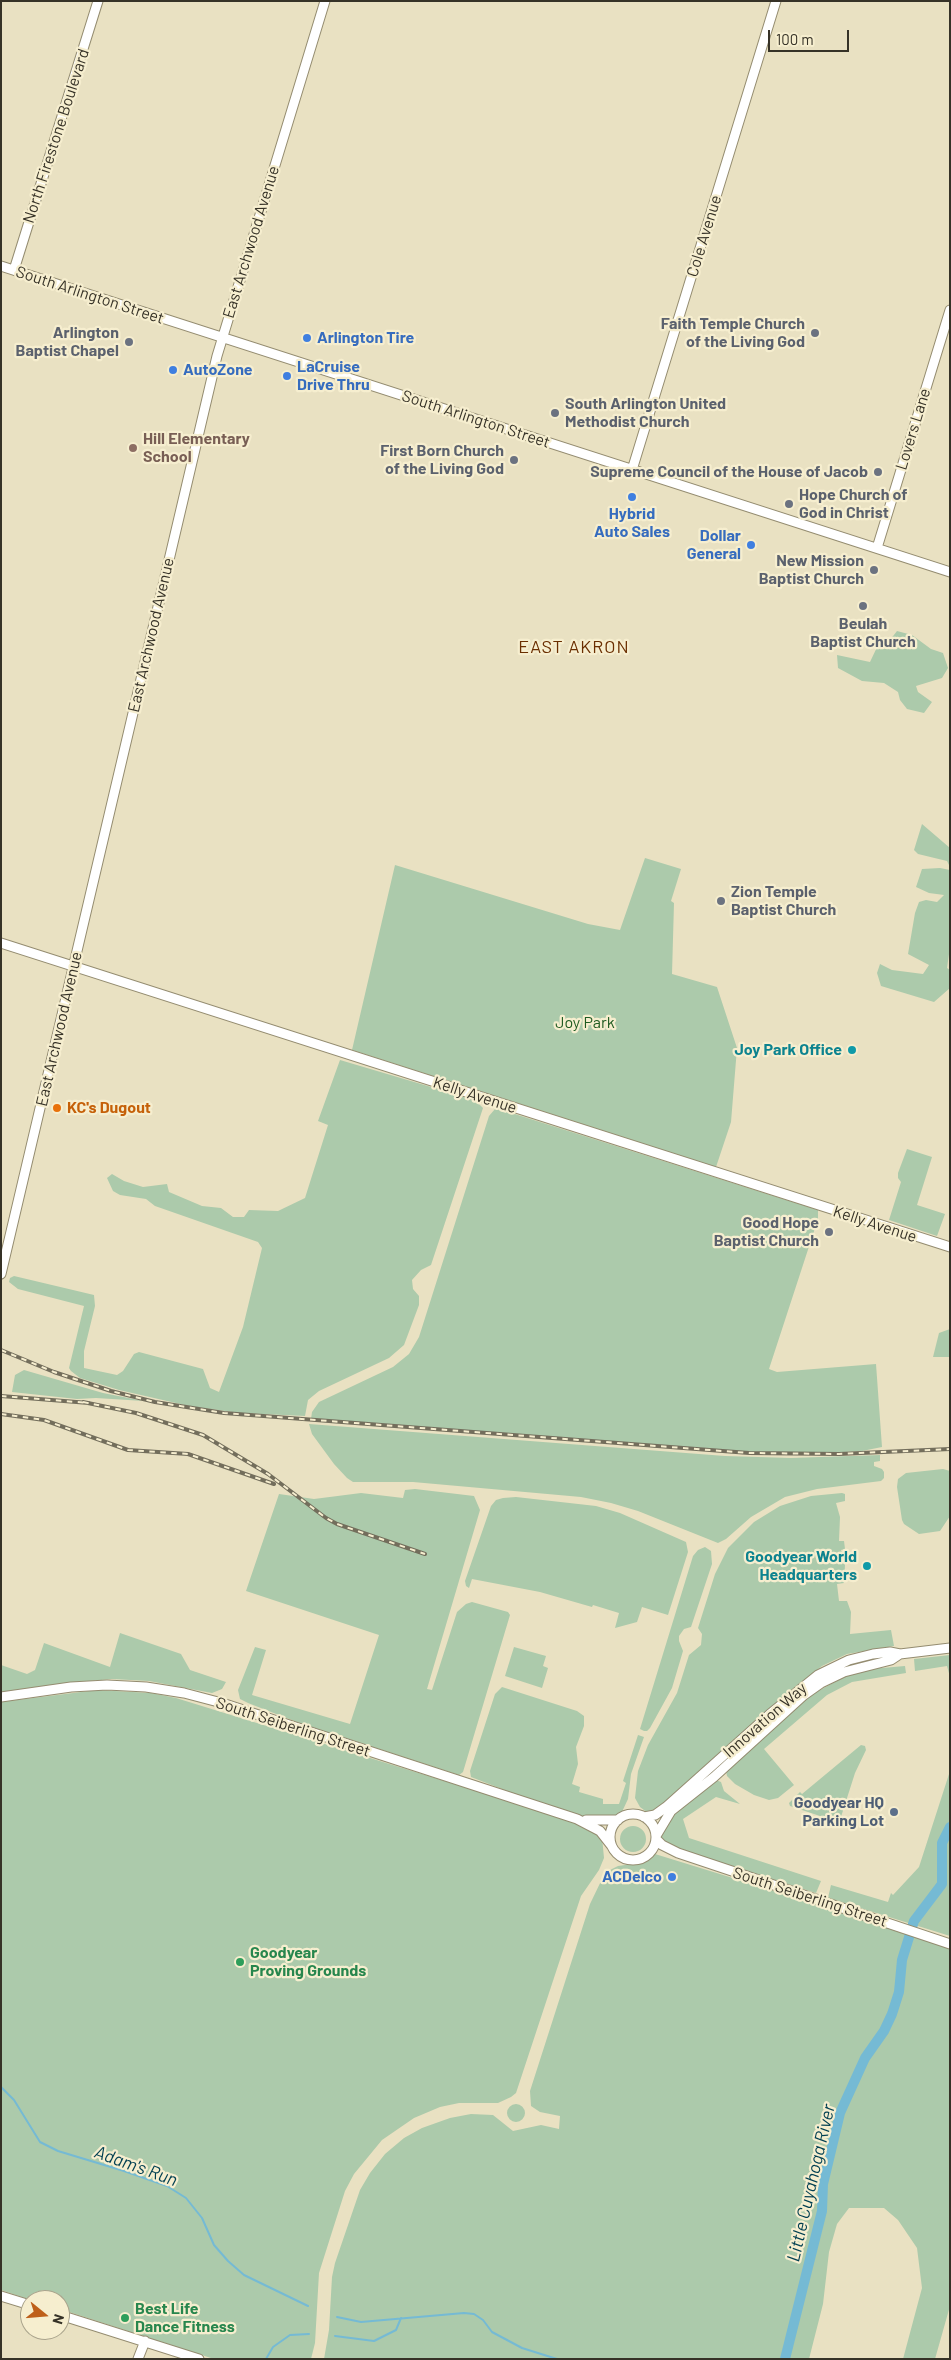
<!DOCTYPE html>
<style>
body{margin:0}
#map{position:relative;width:951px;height:2360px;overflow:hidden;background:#e9e1c2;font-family:Barlow,sans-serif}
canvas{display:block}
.frame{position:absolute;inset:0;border:2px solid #363227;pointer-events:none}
.north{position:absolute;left:20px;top:2290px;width:50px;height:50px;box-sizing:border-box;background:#f6eecf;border:1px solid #a9a38c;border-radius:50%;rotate:107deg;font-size:14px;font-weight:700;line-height:20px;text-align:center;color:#363227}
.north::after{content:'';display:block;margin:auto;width:18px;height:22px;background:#be5f1a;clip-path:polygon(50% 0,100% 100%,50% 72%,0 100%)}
.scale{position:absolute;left:768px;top:30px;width:81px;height:22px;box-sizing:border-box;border:2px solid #363227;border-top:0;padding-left:6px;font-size:15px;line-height:18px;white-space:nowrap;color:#363227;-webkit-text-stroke:4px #f6eecf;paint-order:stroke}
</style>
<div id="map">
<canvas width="951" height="2360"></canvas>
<div class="frame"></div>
<div class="north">N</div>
<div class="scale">100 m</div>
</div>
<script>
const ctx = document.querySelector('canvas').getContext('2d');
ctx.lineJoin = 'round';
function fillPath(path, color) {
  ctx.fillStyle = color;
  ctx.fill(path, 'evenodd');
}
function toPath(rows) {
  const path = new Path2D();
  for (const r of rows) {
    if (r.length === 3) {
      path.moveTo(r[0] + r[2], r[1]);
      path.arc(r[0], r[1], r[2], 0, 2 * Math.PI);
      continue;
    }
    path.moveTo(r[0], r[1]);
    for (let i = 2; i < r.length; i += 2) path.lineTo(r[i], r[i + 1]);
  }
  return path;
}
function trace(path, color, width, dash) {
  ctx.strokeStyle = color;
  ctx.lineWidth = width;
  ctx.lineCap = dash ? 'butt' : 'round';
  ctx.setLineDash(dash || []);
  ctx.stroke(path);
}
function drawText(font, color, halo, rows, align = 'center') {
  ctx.font = font + ' Barlow,sans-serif';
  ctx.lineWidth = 4.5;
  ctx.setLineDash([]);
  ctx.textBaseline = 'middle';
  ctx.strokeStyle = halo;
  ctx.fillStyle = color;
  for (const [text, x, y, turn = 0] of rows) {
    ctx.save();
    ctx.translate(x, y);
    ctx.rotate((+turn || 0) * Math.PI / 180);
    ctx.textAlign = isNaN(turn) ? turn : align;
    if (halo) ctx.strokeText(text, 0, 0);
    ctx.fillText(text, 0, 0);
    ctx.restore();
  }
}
fillPath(toPath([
 [897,631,912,635,931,649,943,653,948,668,942,678,916,686,918,692,932,702,924,713,907,709,900,700,898,692,884,683,862,681,838,668,837,655,870,662,879,643,890,640],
 [922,824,950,848,950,867,947,861,918,854,914,850],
 [645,858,681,869,671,901,674,903,672,974,717,987,737,1048,731,1122,716,1167,352,1050,395,865,588,924,620,930],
 [940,868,950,870,950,947,947,968,950,970,950,988,934,1002,881,986,877,973,880,964,892,970,923,974,929,965,908,954,915,913,919,902,926,900,937,902,944,895,929,893,916,887,922,869],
 [340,1060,475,1100,483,1108,431,1265,421,1270,412,1280,413,1289,419,1296,419,1305,404,1345,389,1358,319,1391,308,1400,305,1416,240,1413,189,1406,119,1390,80,1378,71,1371,69,1368,84,1306,18,1289,9,1282,10,1278,14,1276,94,1295,95,1306,84,1351,84,1368,117,1375,123,1371,134,1354,139,1352,203,1369,210,1388,219,1392,243,1327,262,1248,258,1242,155,1206,146,1199,120,1195,113,1191,107,1178,112,1174,124,1181,143,1187,167,1184,169,1192,202,1206,221,1208,233,1217,244,1217,249,1210,278,1211,305,1198,328,1125,318,1121],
 [495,1109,499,1109,818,1210,818,1219,769,1369,777,1372,876,1364,882,1447,862,1451,826,1453,758,1453,311,1419,312,1412,319,1402,393,1367,409,1354,419,1337,489,1116],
 [907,1149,932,1157,917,1205,945,1214,937,1236,889,1220,901,1182,898,1178,898,1173],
 [950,1329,950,1357,933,1357,939,1333],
 [24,1370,103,1393,144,1401,96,1398,77,1399,12,1392,15,1375],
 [309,1424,725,1456,791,1458,880,1455,880,1461,874,1462,874,1466,882,1469,884,1472,884,1478,881,1481,817,1489,785,1497,751,1517,726,1539,718,1543,638,1511,611,1503,581,1497,413,1482,353,1482,347,1478,334,1464,312,1434],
 [943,1469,950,1471,950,1516,940,1531,919,1534,904,1524,902,1520,897,1487,898,1479,906,1473],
 [415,1489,474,1496,480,1510,427,1689,432,1690,457,1612,466,1604,472,1602,508,1612,510,1615,463,1772,459,1775,302,1724,248,1703,240,1699,238,1690,255,1647,266,1650,252,1695,350,1724,379,1635,246,1591,279,1494,314,1499,361,1493,403,1498,405,1490],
 [842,1493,845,1494,845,1501,836,1503,840,1517,839,1541,844,1541,845,1549,841,1550,845,1565,844,1583,837,1584,839,1601,847,1601,851,1612,850,1634,891,1630,894,1646,847,1654,822,1666,790,1691,671,1801,663,1807,648,1813,640,1807,635,1798,638,1771,648,1745,677,1693,689,1655,701,1645,702,1634,698,1628,715,1574,728,1548,754,1522,780,1506,811,1496],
 [516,1497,596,1506,620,1513,686,1542,688,1552,668,1615,642,1607,637,1622,615,1628,619,1613,593,1605,592,1607,540,1592,472,1579,469,1588,466,1586,465,1581,491,1506,496,1500,503,1498],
 [705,1547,711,1551,712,1564,691,1627,684,1629,679,1636,679,1641,683,1651,672,1688,650,1728,647,1731,644,1731,640,1729,693,1556,698,1550],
 [120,1633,181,1654,190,1670,226,1682,222,1689,212,1693,149,1681,112,1679,58,1684,1,1692,1,1665,27,1674,35,1670,44,1643,110,1667],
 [514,1647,546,1656,543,1666,548,1668,542,1688,505,1676],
 [950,1655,950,1677,947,1666,915,1671,914,1659],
 [881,1665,882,1668,905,1666,906,1673,852,1682,827,1695,764,1749,794,1785,778,1798,769,1800,754,1795,735,1784,727,1776,726,1771,811,1695,851,1673],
 [502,1687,577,1711,584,1716,584,1726,576,1747,578,1764,572,1784,580,1787,579,1792,603,1799,603,1804,619,1804,626,1783,623,1781,638,1735,644,1737,631,1774,628,1799,621,1814,616,1817,590,1820,538,1803,471,1777,470,1771,495,1694],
 [97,1690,151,1693,176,1698,548,1813,589,1828,602,1837,604,1858,599,1870,581,1896,516,2093,511,2097,498,2103,459,2103,440,2107,414,2118,382,2140,354,2174,345,2191,319,2273,315,2343,311,2359,214,2359,60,2309,60,2300,31,2300,1,2290,1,1702],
 [861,1745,865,1746,866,1750,855,1773,840,1820,829,1819,790,1806,789,1803,800,1792,802,1794],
 [950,1771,950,1936,828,1898,831,1885,888,1902,891,1893,893,1895,919,1867],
 [716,1780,721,1782,724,1791,740,1804,716,1797,683,1819,689,1838,821,1881,816,1893,670,1847,662,1841,661,1831,671,1814],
 [633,1839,13],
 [655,1854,775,1891,950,1949,950,2306,935,2359,903,2359,922,2288,917,2248,898,2220,884,2208,849,2208,837,2224,829,2252,823,2304,809,2359,324,2359,329,2330,332,2277,335,2263,360,2190,370,2173,385,2154,404,2138,422,2128,450,2118,471,2114,493,2115,513,2131,541,2125,559,2129,560,2116,540,2112,531,2106,530,2091,590,1904,603,1877,610,1870,618,1866,639,1863],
 [516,2113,9]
]), '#accaab');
trace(toPath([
 [1,2087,14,2100,40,2142,58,2151,124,2171,167,2186,186,2198,202,2218,214,2245,228,2261,244,2275,308,2306],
 [337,2317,361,2322,464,2313,474,2314,483,2320,492,2332,522,2348,557,2359],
 [335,2336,374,2341,396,2330,401,2318],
 [266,2359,273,2347,290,2335,309,2334]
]), '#75bad4', 2);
trace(toPath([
 [785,2359,822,2211,823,2184,840,2113,865,2058,884,2031,892,2014,899,1992,902,1960,914,1921,942,1884,942,1843,950,1827]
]), '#75bad4', 10);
const secondary = toPath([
 [1,266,950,572],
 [14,270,98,1],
 [632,470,776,1],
 [877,548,950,310],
 [1,943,950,1247],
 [1,1274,217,356,325,1],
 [1,1697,71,1687,107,1685,146,1687,184,1693,222,1703,577,1819,600,1831,611,1845],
 [633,1837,23],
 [644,1817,655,1815,666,1807,770,1714,818,1675,849,1660,873,1654,890,1652,900,1654,950,1648],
 [586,1820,618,1820],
 [656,1836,671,1811,714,1777,804,1695,821,1683,844,1672,891,1660,900,1654],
 [656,1839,662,1845,678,1853,950,1944],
 [1,2296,30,2305],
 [60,2315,199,2359],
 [138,2359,145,2341]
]);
trace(secondary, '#948c70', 11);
trace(secondary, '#fff', 9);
const rail = toPath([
 [1,1350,54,1372,111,1391,155,1402,224,1413,749,1453,839,1454,950,1449],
 [1,1396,89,1403],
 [83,1402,136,1413,203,1435,268,1474,326,1518,337,1524,425,1554],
 [1,1414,44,1420,128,1450,188,1454,274,1484]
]);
trace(rail, '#736e5c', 4);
trace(rail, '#f6eecf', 2, [5.5]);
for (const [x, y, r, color] of [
 [815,333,5,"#6b7280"],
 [307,338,5,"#3f7fe0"],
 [129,342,5,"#6b7280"],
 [173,370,5,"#3f7fe0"],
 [287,376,5,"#3f7fe0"],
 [555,413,5,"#6b7280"],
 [133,448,5,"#8d6e63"],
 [514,460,5,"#6b7280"],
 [878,472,5,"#6b7280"],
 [632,497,5,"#3f7fe0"],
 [789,504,5,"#6b7280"],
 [751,545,5,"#3f7fe0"],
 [874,570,5,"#6b7280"],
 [863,606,5,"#6b7280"],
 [721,901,5,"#6b7280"],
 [852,1050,5,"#0f9aa8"],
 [57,1108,5,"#e8710a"],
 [829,1232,5,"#6b7280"],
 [867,1566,5,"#0f9aa8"],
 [894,1812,5,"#5c6f8a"],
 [672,1877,5,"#3f7fe0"],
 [240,1962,5,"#2e9e5b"],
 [125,2318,5,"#2e9e5b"]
]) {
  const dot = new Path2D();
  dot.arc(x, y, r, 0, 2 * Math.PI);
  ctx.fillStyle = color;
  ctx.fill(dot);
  trace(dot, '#f6eecf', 2);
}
drawText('16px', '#363227', '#f6eecf', [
 ["North Firestone Boulevard",56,136,-72],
 ["Cole Avenue",704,236,-73],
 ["East Archwood Avenue",251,242,-73],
 ["South Arlington Street",90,295,18],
 ["South Arlington Street",476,419,18],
 ["Lovers Lane",913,429,-73],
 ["East Archwood Avenue",151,635,-77],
 ["East Archwood Avenue",59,1029,-77],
 ["Kelly Avenue",475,1095,18],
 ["Kelly Avenue",875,1224,18],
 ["Innovation Way",765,1720,-41],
 ["South Seiberling Street",293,1727,18],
 ["South Seiberling Street",810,1897,18]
]);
drawText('bold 16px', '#5b616d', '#f6eecf', [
 ["Faith Temple Church",805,324],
 ["of the Living God",805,342],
 ["Arlington",119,333],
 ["Baptist Chapel",119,351],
 ["South Arlington United",565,404,"left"],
 ["Methodist Church",565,422,"left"],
 ["First Born Church",504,451],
 ["of the Living God",504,469],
 ["Supreme Council of the House of Jacob",868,472],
 ["Hope Church of",799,495,"left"],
 ["God in Christ",799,513,"left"],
 ["New Mission",864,561],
 ["Baptist Church",864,579],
 ["Beulah",863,624,"center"],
 ["Baptist Church",863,642,"center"],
 ["Zion Temple",731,892,"left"],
 ["Baptist Church",731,910,"left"],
 ["Good Hope",819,1223],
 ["Baptist Church",819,1241]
], 'right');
drawText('bold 16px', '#366cbe', '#f6eecf', [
 ["Arlington Tire",317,338],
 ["LaCruise",297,367],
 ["Drive Thru",297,385],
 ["AutoZone",183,370],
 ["Hybrid",632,514,"center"],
 ["Auto Sales",632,532,"center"],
 ["Dollar",741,536,"right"],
 ["General",741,554,"right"],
 ["ACDelco",662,1877,"right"]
], 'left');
drawText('bold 16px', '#785e54', '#f6eecf', [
 ["Hill Elementary",143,439],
 ["School",143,457]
], 'left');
drawText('16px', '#1f5b21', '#f6eecf', [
 ["Joy Park",585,1023]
]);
drawText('bold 16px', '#0d838f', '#f6eecf', [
 ["Joy Park Office",842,1050],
 ["Goodyear World",857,1557],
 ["Headquarters",857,1575]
], 'right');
drawText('bold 16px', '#c56008', '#f6eecf', [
 ["KC's Dugout",67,1108]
], 'left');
drawText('bold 16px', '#4e5e75', '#f6eecf', [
 ["Goodyear HQ",884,1803],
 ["Parking Lot",884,1821]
], 'right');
drawText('bold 16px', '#27864d', '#f6eecf', [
 ["Goodyear",250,1953],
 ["Proving Grounds",250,1971],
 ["Best Life",135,2309],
 ["Dance Fitness",135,2327]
], 'left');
ctx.letterSpacing = '1px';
drawText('18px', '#6a2e00', '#f6eecf', [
 ["EAST AKRON",574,647]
]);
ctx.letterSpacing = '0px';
drawText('italic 18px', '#003f51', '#f6eecf', [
 ["Adam's Run",136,2166,20],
 ["Little Cuyahoga River",811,2183,-77]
]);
</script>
